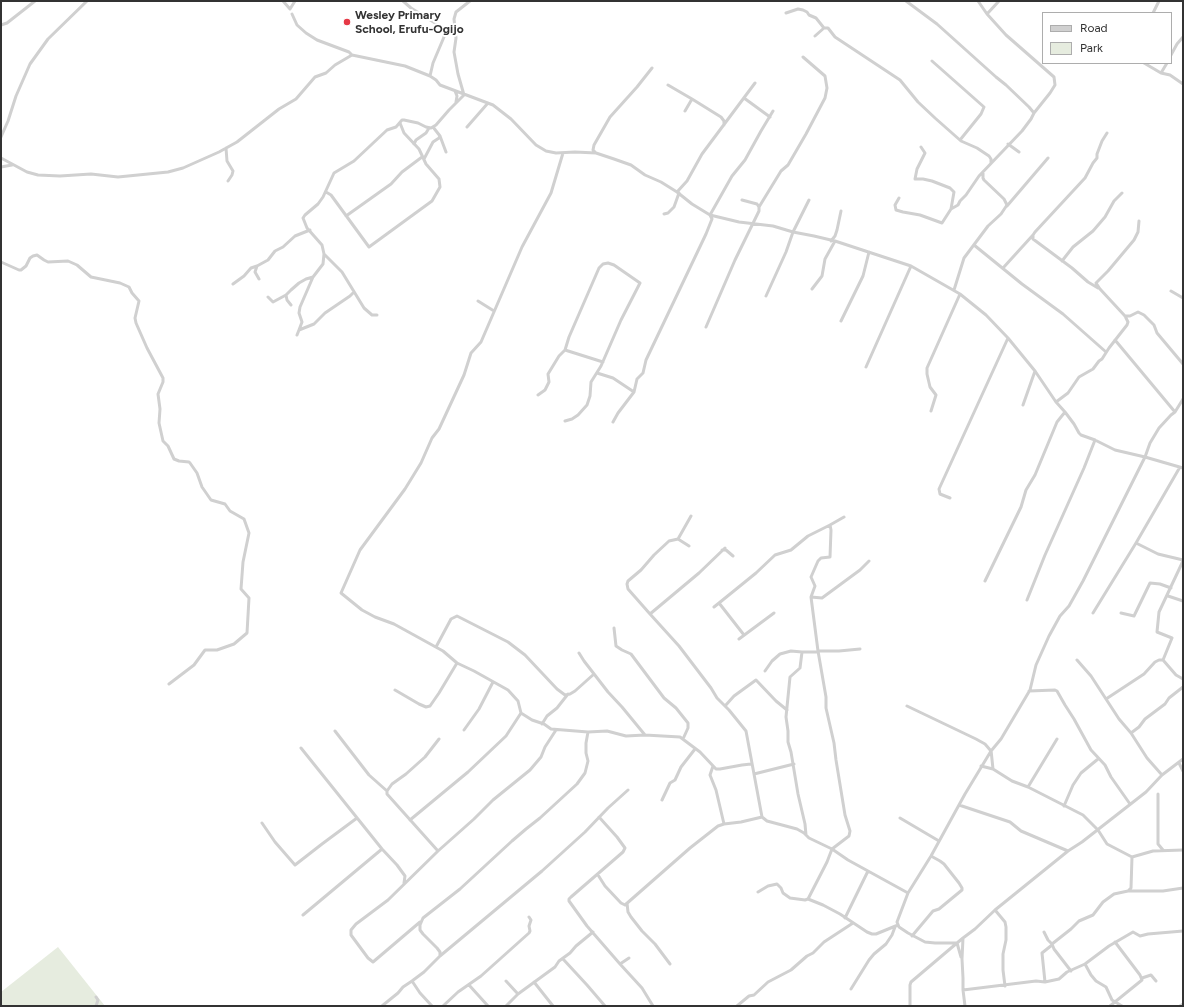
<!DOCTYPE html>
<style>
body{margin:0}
#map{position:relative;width:1184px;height:1007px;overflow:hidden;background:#fff;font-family:Figtree,sans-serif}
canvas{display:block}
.frame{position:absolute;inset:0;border:2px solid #333;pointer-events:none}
.legend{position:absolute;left:1042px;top:12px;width:130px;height:52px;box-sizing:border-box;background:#fff;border:1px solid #adadad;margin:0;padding:5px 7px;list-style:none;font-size:12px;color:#333}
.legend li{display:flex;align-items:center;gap:8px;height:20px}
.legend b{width:20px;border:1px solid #adadad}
</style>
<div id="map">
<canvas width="1184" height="1007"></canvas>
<div class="frame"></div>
<ul class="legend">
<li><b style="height:5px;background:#d0d0d0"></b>Road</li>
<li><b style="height:11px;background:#e6ecdf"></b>Park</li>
</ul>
</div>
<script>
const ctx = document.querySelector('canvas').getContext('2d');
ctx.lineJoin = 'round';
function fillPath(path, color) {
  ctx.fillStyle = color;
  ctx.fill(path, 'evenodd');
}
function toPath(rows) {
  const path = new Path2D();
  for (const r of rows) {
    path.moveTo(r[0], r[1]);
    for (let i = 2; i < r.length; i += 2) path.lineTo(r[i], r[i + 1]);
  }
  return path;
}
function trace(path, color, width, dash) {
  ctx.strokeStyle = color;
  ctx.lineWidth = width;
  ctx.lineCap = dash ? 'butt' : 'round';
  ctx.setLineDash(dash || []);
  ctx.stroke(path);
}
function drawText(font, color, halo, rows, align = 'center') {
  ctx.font = font + ' Figtree,sans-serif';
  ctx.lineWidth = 4;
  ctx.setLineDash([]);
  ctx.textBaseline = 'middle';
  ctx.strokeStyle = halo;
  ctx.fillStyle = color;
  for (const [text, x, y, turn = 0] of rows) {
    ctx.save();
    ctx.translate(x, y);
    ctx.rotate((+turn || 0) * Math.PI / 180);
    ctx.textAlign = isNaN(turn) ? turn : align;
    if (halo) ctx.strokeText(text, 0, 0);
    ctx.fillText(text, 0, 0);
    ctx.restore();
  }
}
fillPath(toPath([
 [58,947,105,1006,1,1006,1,992]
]), '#e6ecdf');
trace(toPath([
 [283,1,290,9,295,1],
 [403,1,411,8,435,23,444,31,444,37,433,63,430,76],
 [906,1,937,24,996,77,1006,85,1029,107,1034,113],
 [786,13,798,9,803,10,807,12,809,15,816,18,824,28],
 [1153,13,1159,1],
 [292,14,297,25,306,33,317,40,349,52,352,55],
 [987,14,999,1],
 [1,25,7,23,35,1],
 [815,36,824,28,828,28,835,37,900,80,918,102,935,118,961,141,977,148,989,156,991,159,991,163],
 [1171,55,1177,44,1183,37],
 [932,61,984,107,981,114,960,140],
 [1144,63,1161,73,1170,75,1183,84],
 [1161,73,1167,63],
 [668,85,692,99],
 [455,91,457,96,456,102],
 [744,98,770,117],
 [685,111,692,99,721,117,724,121,724,125],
 [433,127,440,136,446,152],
 [467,127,488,103],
 [1,137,8,121,16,96,30,64,48,39,87,1],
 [414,144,416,140,426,133,429,128],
 [1008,144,1019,152],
 [226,148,227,161,233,171,232,175,228,181],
 [563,153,551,193,522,247,481,342,471,353,464,375,439,429,432,438,421,463,405,489,360,550,341,593,362,610,375,617,394,624,443,651,457,663,474,671,508,690,518,701,521,713,532,720,544,724,551,729,588,732,607,731,626,736,645,735,680,737,700,752,716,769,720,769,742,765,751,764],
 [596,153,593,150,594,145,610,117,637,87,652,68],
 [1,158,27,172,38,175,60,176,91,174,118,177,168,172,183,168,219,152,237,142,279,109,296,99,315,77,326,73,335,65,352,55,405,66,430,76,436,80,440,85,493,105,511,119,536,145,546,151,556,153,575,152,596,153,614,159,631,165,645,175,661,182,677,192,692,204,710,215,739,222,773,226,793,232,814,236,835,241,911,266,960,294,986,315,1008,338,1035,371,1056,402,1065,412,1074,424,1079,433,1081,435,1095,440,1115,450,1145,457,1183,468],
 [424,159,433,142,439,138,440,136],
 [1,167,12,165],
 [326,192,331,195,369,247,432,201,440,187,439,179,426,164,419,149,404,133,400,123],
 [677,192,687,181,702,154,755,83],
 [899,198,895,205,896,210,903,212,920,215,942,223,951,209,954,192,950,188,932,181,923,179,915,179,917,169,925,153,921,147],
 [1007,206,1048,158],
 [759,207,781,171,788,165,806,134,825,98,827,88,825,76,803,57],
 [951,209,958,205,960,201,966,195,979,176,1022,131,1031,119,1034,113,1050,93,1055,85,1054,77,1006,35,987,14,978,1],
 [664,214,668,213,674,207,679,193],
 [346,216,391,184,402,172,422,157],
 [831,241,835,236,837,230,841,211],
 [974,245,1022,284,1063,314,1106,352],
 [1062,261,1073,247,1093,231,1105,217,1114,201,1122,193],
 [1,262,19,270,21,270,26,266,30,258,33,256,37,255,44,260,48,262,68,261,77,265,91,277,120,283,129,287,132,293,139,301,135,318,136,323,147,348,163,378,163,382,158,394,160,409,159,423,163,441,168,446,174,459,179,461,189,462,190,463,197,473,202,487,211,500,225,504,230,511,244,519,249,533,243,562,241,589,249,598,247,633,234,644,217,650,205,650,194,665,169,684],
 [1003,268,1033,235],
 [259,279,255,272,257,266,268,260,275,251,283,247,295,236,310,230],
 [233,284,244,276,251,268,257,266],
 [1098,288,1088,282,1072,268,1033,239,1033,235,1035,232,1085,178,1093,163,1097,158,1097,154,1102,141,1107,133],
 [812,289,822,276,825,259,835,241],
 [954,290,964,258,988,226,1001,214,1007,205,1004,199,984,180,983,178,983,173],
 [1171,291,1183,298],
 [766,296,786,252,793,232,809,200],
 [268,297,273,302,286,295],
 [478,301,494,311],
 [291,305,287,300,286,295,291,290,299,283,306,279,313,277],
 [377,315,372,315,364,308,342,272,324,254,322,245,307,228,303,218,305,215,318,204,323,197,334,173,354,161,387,130,396,127,402,120,404,120,418,123,426,127,431,128,436,125,449,110,464,95,458,74,454,52,456,38,454,19,456,12,470,1],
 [1125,316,1130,316,1138,312,1144,315,1154,325,1157,333,1183,364],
 [841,321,863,276,869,252],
 [706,327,735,260,759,211,759,207,757,204,742,200],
 [299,330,302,322,299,313,300,307,313,277,323,264,324,254],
 [297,335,299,330,314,324,325,313,350,296,354,292],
 [1115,340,1175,412],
 [565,350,603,362],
 [866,367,911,266],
 [597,373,613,378,634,392,618,413,613,422],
 [634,392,637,379,643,373,646,360,706,234,712,219,710,215,732,176,745,160,761,131,773,111],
 [538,395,545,390,549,382,548,374,559,356,565,350,569,337,599,268,603,264,608,263,614,265,640,283,621,320,601,366,591,382,590,396,587,405,578,415,572,419,565,421],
 [1056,402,1068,393,1079,377,1093,369,1099,361,1102,359,1109,348,1127,325,1128,322,1125,316,1100,289,1096,283,1108,271,1134,240,1138,232,1139,221],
 [1023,405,1035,371],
 [931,411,936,395,930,387,927,374,927,368,960,294],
 [950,498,940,494,939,489,1008,338],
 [691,516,678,539,669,541,654,555,641,570,628,581,627,584,628,589,650,614,699,573,725,548],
 [830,525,844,517],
 [678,539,689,546],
 [1136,543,1158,554,1183,560],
 [722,550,726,550,733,556],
 [985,581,1021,507,1026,490,1035,475,1057,422,1065,412],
 [1168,596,1183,601],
 [811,597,822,598,860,570,869,561],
 [1027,600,1045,555,1084,468,1095,440],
 [714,607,719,603],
 [1093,613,1136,543,1180,467],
 [1121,613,1134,616,1150,583,1160,584,1171,588],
 [650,614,679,646,711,688,717,698,729,710,746,731,762,817,767,821,797,829,804,833,809,838,832,849,848,860,908,893],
 [614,628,616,646,622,650,631,654,664,698,676,708,688,723,688,728,683,739],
 [744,635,719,603,756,573,775,555,791,550,808,536,830,525,831,530,830,557,821,558,818,561,811,577,815,586,811,597,818,651],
 [739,639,774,613],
 [436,647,451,619,457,616,508,642,525,655,557,689,565,695,570,694,575,691,594,674],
 [802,652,800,668,790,677,786,717,788,731,788,742,791,752,798,794,805,824,806,835],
 [579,653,584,661,608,692,622,707,645,735],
 [1077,660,1091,676,1119,719,1131,733,1147,758,1162,775],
 [1163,660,1172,638,1157,632,1159,612,1183,561],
 [765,671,772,661,780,654,791,651,802,652,818,652],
 [395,690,419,704,426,707,430,706,439,693,457,663],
 [1029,691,1055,690,1057,691,1065,705,1074,719,1091,750,1105,765,1111,777,1130,804],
 [1106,699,1144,674,1155,662,1159,660,1163,660,1176,675,1183,679],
 [725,706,734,696,756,680,776,701,787,710],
 [907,706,976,739,985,744,991,751],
 [542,724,547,716,557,708,568,694],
 [464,730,479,709,493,682],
 [335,731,369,775,387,791],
 [1131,733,1139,727,1145,719,1165,704,1169,698,1183,687],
 [439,739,425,757,406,774,392,784,387,791,387,794,438,851,474,819,493,800,530,770,541,757,545,747,556,730],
 [301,748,382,849,397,865,405,876,404,883],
 [991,750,993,769],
 [1179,763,1183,771],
 [713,766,710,775,716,790,724,824],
 [981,766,993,769,1012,781,1028,787,1083,815,1098,830,1107,844,1132,857,1153,851,1183,850],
 [754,774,794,764],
 [1028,787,1057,739],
 [1158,794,1158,844,1163,850],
 [662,800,670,783,675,780,681,767,695,749],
 [959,805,1010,822,1021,831,1068,851],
 [1064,806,1073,785,1081,773,1098,759],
 [599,817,617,837,625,848,623,852,571,897,569,899,569,901,587,926,620,964,642,988,653,1006],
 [900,818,939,841],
 [410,820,468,772,506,736,521,713],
 [262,823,275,842,295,865,322,844,357,818],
 [598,875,605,886,621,903,625,905,690,848,718,826,724,824,741,822,762,817],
 [1128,891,1163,891,1183,888],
 [758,892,768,886,777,884,781,888,783,893,790,898,805,900,808,899,823,905,840,914,867,932,872,934,876,934,898,925],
 [808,899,827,862,832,849,849,836,850,831,845,815,836,760,834,743,826,708,826,697,818,651,839,651,860,649],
 [627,903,628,912,631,917,642,931,655,944,670,964],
 [995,910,1005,922,1006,927,1006,940,1003,954,1003,970,1005,986],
 [303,915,382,849],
 [845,918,868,871],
 [420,922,373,962,368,958,351,935,351,930,356,924,388,900,438,851],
 [1044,932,1048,940,1052,944],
 [912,936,933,911,939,909,962,890,962,888,959,883,944,864,940,861,931,856],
 [963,938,957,943,935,943,925,942,908,933,899,927,897,922,908,893,931,856,965,794,991,751,1001,739,1030,690,1036,665,1049,636,1060,616,1069,606,1083,581,1145,457,1150,443,1159,428,1171,415,1175,412,1183,399],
 [440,956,542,871,585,832,608,808,628,790],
 [563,959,587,985,605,1006],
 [620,964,629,958],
 [1085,964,1091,975,1096,981,1106,987,1112,1000,1122,1006],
 [1071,971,1054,949,1052,944,1071,929,1079,921,1093,915,1103,902,1114,894,1128,891,1131,888,1132,857],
 [1142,978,1151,975,1156,981],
 [412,981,420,993,432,1006],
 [506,981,518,994],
 [534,982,553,1006],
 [1045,982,1042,953,1052,945],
 [469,985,488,1006],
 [851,989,869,960,874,954,886,944,892,935,895,927],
 [963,990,1036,981,1045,982,1059,979,1067,972,1085,964,1109,946,1133,932,1140,936,1148,934,1183,931],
 [96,997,98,1000,96,1006],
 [382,1006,398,993,403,987,412,981,424,972,440,956,440,952,437,948,423,934,420,930,420,925,423,918,460,889,512,841,526,829,540,818,577,784,585,773,588,761,586,753,586,743,588,732],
 [443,1006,458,992,481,976,529,933,530,931,529,926,531,920,529,917],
 [506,1006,518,994,555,967,559,961,570,953,576,946,593,932],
 [737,1006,749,996,754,995,768,982,791,970,807,956,813,953,824,942,853,923],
 [910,1006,910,985,911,982,957,943,961,957],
 [965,1006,963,990,963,978,962,959,963,938,975,929,995,910,1068,851,1082,842,1146,792,1162,775,1183,759],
 [1110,1006,1142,980,1140,975,1115,942],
 [1180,1006,1183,1004]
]), '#d0d0d0', 3);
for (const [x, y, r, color] of [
 [347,22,4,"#e63946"]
]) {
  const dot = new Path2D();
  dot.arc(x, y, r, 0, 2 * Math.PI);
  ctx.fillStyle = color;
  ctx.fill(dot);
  trace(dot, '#fff', 1.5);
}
drawText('bold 12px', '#333', '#fff', [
 ["Wesley Primary",355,15],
 ["School, Erufu-Ogijo",355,29]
], 'left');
</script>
